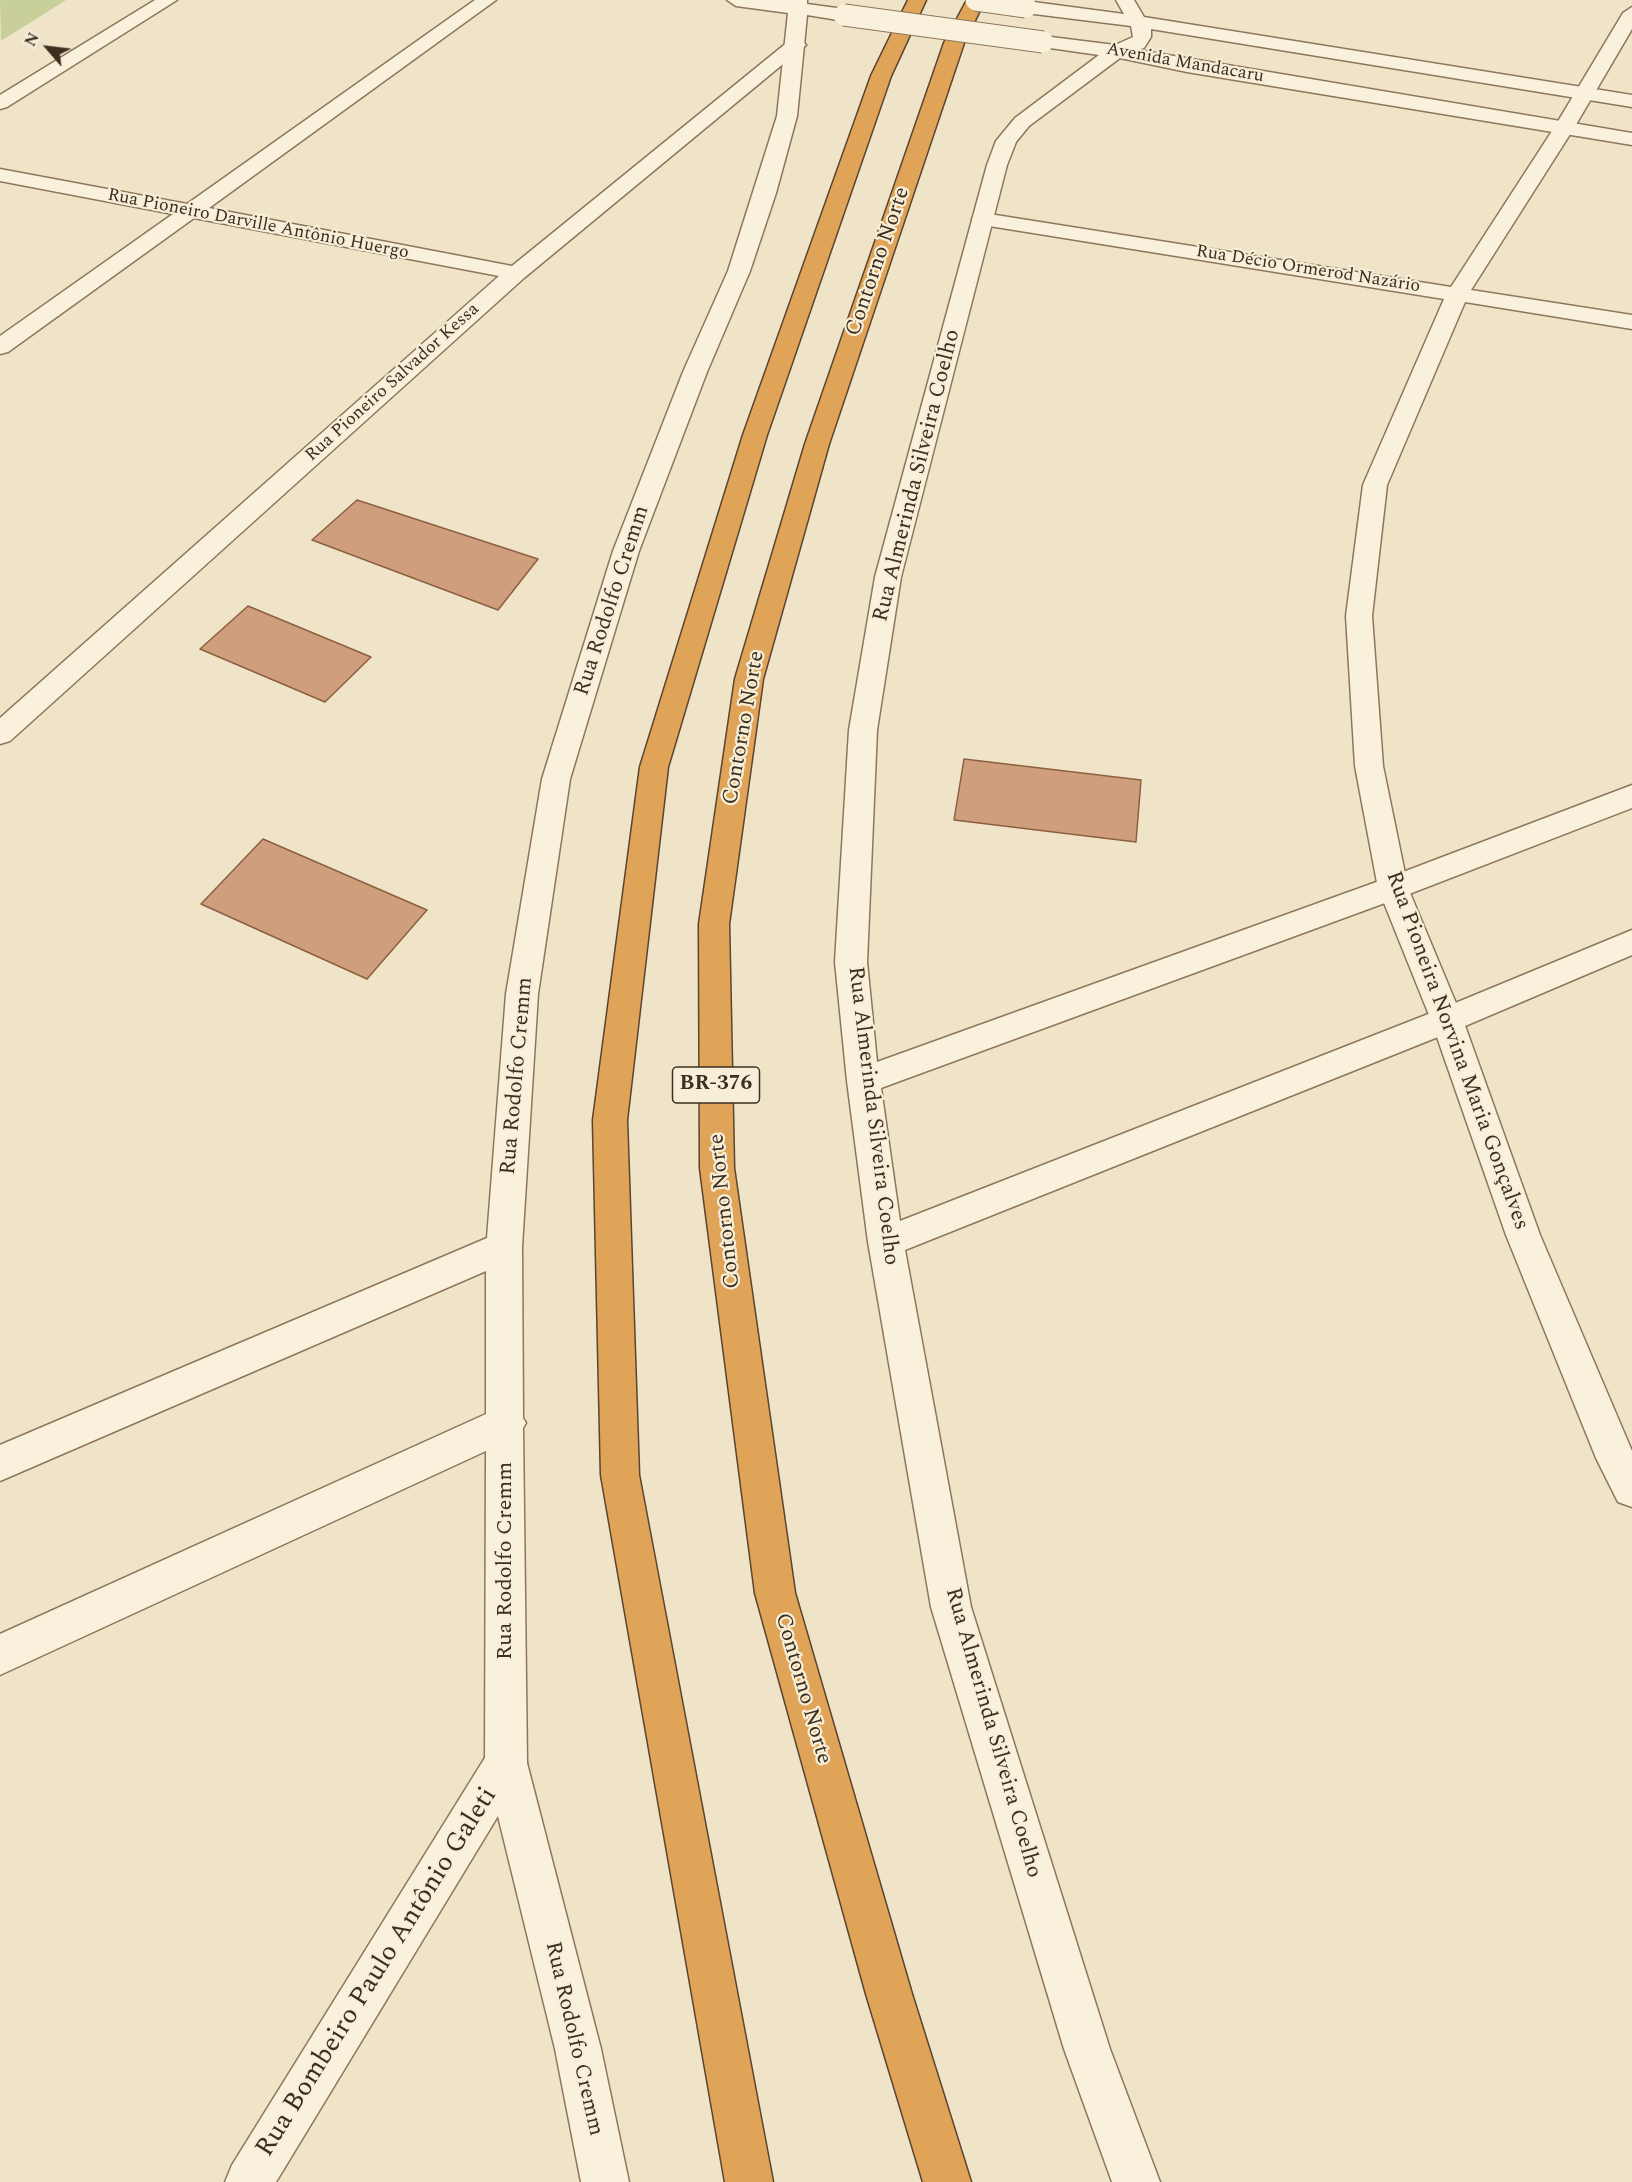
<!DOCTYPE html>
<meta charset="utf-8">
<style>
body{margin:0}
#map{position:relative;width:1632px;height:2182px;overflow:hidden;background:#f0e4c8;font-family:Spectral,serif}
canvas{display:block}
.north{position:absolute;left:18px;top:18px;width:60px;height:60px;-webkit-text-stroke:4px #f7eed8;paint-order:stroke;rotate:298deg;font-size:16px;font-weight:700;line-height:24px;text-align:center;color:#3d2e20}
.north::after{content:'';display:block;margin:auto;width:21px;height:27px;background:#3d2e20;clip-path:polygon(50% 0,100% 100%,50% 72%,0 100%)}
</style>
<div id="map">
<canvas width="1632" height="2182"></canvas>
<div class="north">N</div>
</div>
<script>
const ctx = document.querySelector('canvas').getContext('2d');
ctx.lineJoin = 'round';
function fillPath(path, color) {
  ctx.fillStyle = color;
  ctx.fill(path, 'evenodd');
}
function toPath(rows) {
  const path = new Path2D();
  for (const r of rows) {
    path.moveTo(r[0], r[1]);
    for (let i = 2; i < r.length; i += 2) path.lineTo(r[i], r[i + 1]);
  }
  return path;
}
function trace(path, color, width, dash) {
  ctx.strokeStyle = color;
  ctx.lineWidth = width;
  ctx.lineCap = dash ? 'butt' : 'round';
  ctx.setLineDash(dash || []);
  ctx.stroke(path);
}
function drawText(font, color, halo, rows, align = 'center') {
  ctx.font = font + ' Spectral,serif';
  ctx.lineWidth = 4.5;
  ctx.setLineDash([]);
  ctx.textBaseline = 'middle';
  ctx.strokeStyle = halo;
  ctx.fillStyle = color;
  for (const [text, x, y, turn = 0] of rows) {
    ctx.save();
    ctx.translate(x, y);
    ctx.rotate((+turn || 0) * Math.PI / 180);
    ctx.textAlign = isNaN(turn) ? turn : align;
    if (halo) ctx.strokeText(text, 0, 0);
    ctx.fillText(text, 0, 0);
    ctx.restore();
  }
}
fillPath(toPath([
 [0,0,66,0,1,41]
]), '#c9cf9b');
const building = toPath([
 [357,500,538,559,498,610,312,540,357,500],
 [248,606,371,657,325,702,200,649,248,606],
 [964,759,1141,780,1136,842,954,820,964,759],
 [263,839,427,910,367,979,201,904,263,839]
]);
fillPath(building, '#cf9f7d');
trace(building, '#8d5f41', 1.5);
const minor = toPath([
 [155,0,177,0,7,107,0,109,0,95,155,0],
 [475,0,496,0,209,208,512,266,789,41,803,41,806,45,524,278,10,741,0,744,0,718,499,276,194,218,8,352,0,354,0,336,173,214,0,181,0,169,187,204,475,0],
 [1632,7,1632,29,1574,128,1471,290,1632,315,1632,329,1465,302,1387,485,1372,616,1383,766,1408,888,1463,1020,1540,1235,1632,1451,1632,1507,1618,1502,1596,1458,1506,1235,1431,1020,1378,888,1355,766,1346,616,1363,485,1444,299,983,225,975,224,972,219,975,214,983,213,1451,287,1554,128,1623,13,1632,7],
 [506,1742,521,1748,527,1763,521,1778,276,2182,225,2182,232,2165,491,1748,506,1742]
]);
const tertiary = toPath([
 [727,0,807,0,807,4,844,9,853,15,844,21,807,15,797,116,776,193,750,271,707,372,639,551,570,779,538,994,522,1247,523,1418,526,1423,523,1428,527,1763,601,2049,629,2182,581,2182,555,2049,485,1763,486,1451,0,1675,0,1634,486,1414,486,1271,0,1481,0,1445,487,1238,506,994,542,779,613,551,683,372,728,271,777,116,788,13,736,6,727,0],
 [1116,0,1134,0,1144,17,1632,95,1632,107,1151,29,1151,37,1144,48,1138,50,1632,133,1632,145,1187,72,1120,58,1029,126,1016,142,1007,165,901,577,877,730,867,962,877,1062,1382,880,1632,785,1632,808,1404,896,881,1088,900,1221,1436,1011,1632,930,1632,955,1458,1029,905,1250,971,1607,1110,2049,1160,2182,1112,2182,1064,2049,931,1607,868,1242,847,1081,835,962,849,730,875,577,987,165,996,141,1015,118,1099,55,1036,46,1033,42,1036,38,1043,36,1115,45,1133,37,1131,26,1026,13,1017,7,1026,1,1124,14,1116,0]
]);
const motorway = toPath([
 [908,0,926,0,891,76,767,435,668,767,627,1120,639,1475,773,2182,725,2182,601,1475,593,1120,640,767,743,435,871,76,908,0],
 [967,0,985,0,964,43,829,444,763,679,729,924,734,1168,795,1593,912,1994,971,2182,923,2182,866,1994,755,1593,700,1168,699,924,735,679,805,444,944,43,967,0]
]);
trace(minor, '#8d765c', 3);
trace(tertiary, '#8d765c', 3);
trace(motorway, '#5b4430', 3);
fillPath(minor, '#faf1dc');
fillPath(tertiary, '#faf1dc');
fillPath(motorway, '#e0a458');
const tertiaryBridge = toPath([
 [976,0,1026,7],
 [844,15,1043,42]
]);
trace(tertiaryBridge, '#8d765c', 23, []);
trace(tertiaryBridge, '#faf1dc', 21);
drawText('18px', '#3d2e20', '#f7eed8', [
 ["Avenida Mandacaru",1185,64,10],
 ["Rua Pioneiro Darville Antônio Huergo",258,225,11],
 ["Rua Décio Ormerod Nazário",1308,270,9],
 ["Rua Pioneiro Salvador Kessa",393,383,-42]
]);
for (const [x, y, w] of [
 [716,1085,87]
]) {
  const box = new Path2D();
  box.roundRect(x - w / 2, y - 18, w, 36, 4.5);
  ctx.fillStyle = '#f7eed8';
  ctx.fill(box);
  trace(box, '#3d2e20', 1.5);
}
drawText('bold 21px', '#3d2e20', null, [
 ["BR-376",716,1085]
]);
drawText('22px', '#3d2e20', '#f7eed8', [
 ["Contorno Norte",879,262,-71],
 ["Rua Almerinda Silveira Coelho",918,476,-76],
 ["Rua Rodolfo Cremm",613,601,-72],
 ["Contorno Norte",745,728,-80],
 ["Rua Pioneira Norvina Maria Gonçalves",1456,1051,70],
 ["Rua Rodolfo Cremm",518,1076,-85],
 ["Rua Almerinda Silveira Coelho",872,1116,83],
 ["Contorno Norte",726,1211,-96],
 ["Rua Rodolfo Cremm",507,1561,-90],
 ["Contorno Norte",802,1689,74],
 ["Rua Almerinda Silveira Coelho",992,1733,74],
 ["Rua Rodolfo Cremm",573,2039,77]
]);
drawText('27px', '#3d2e20', '#f7eed8', [
 ["Rua Bombeiro Paulo Antônio Galeti",378,1973,-58]
]);
</script>
